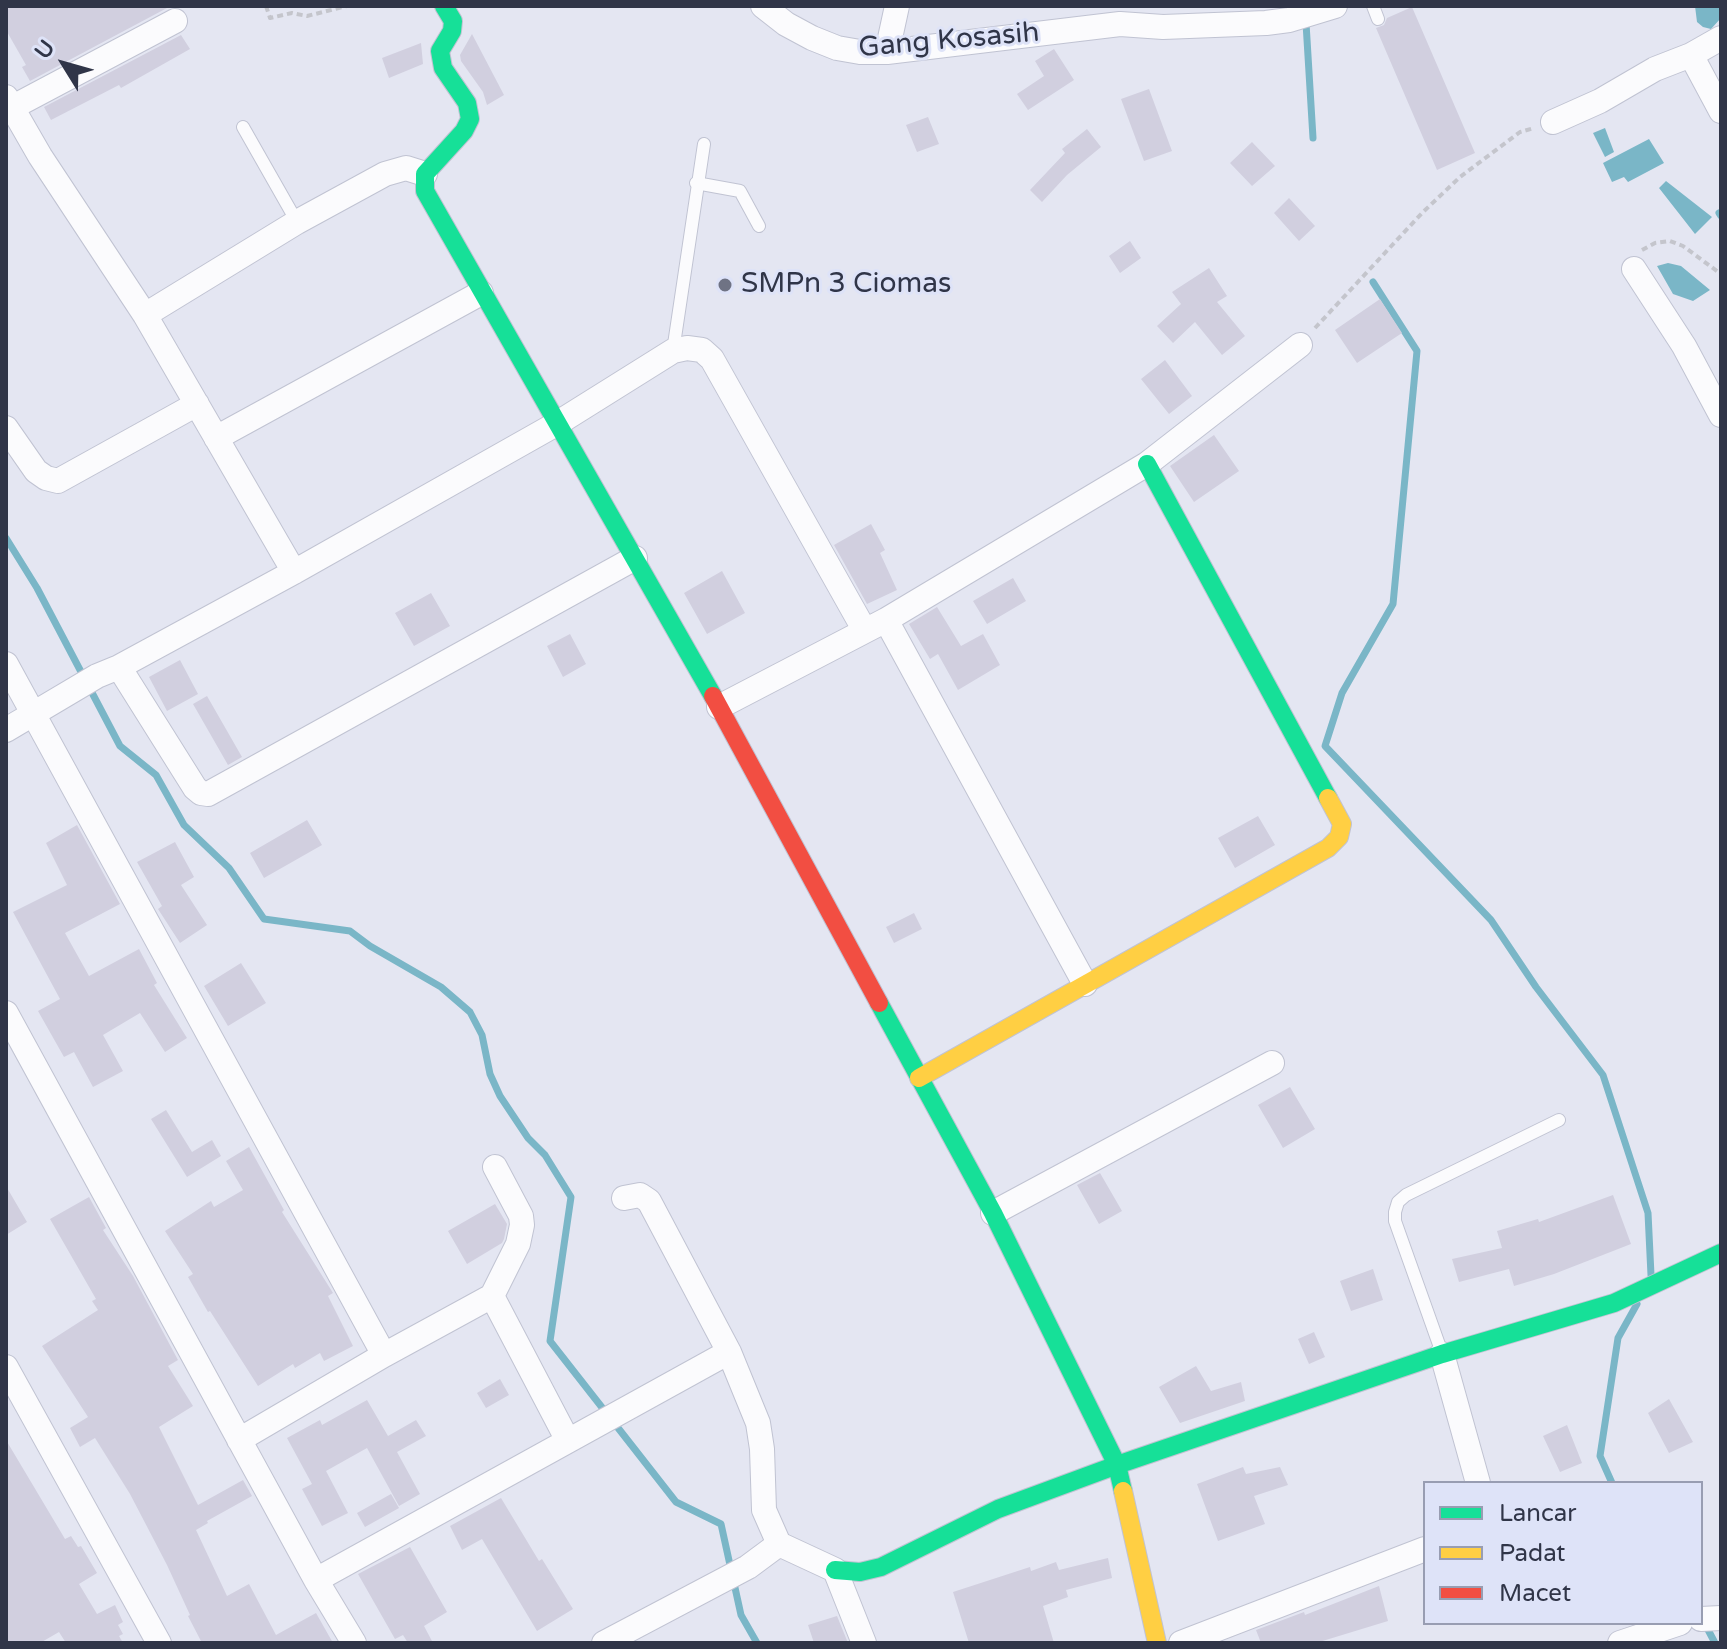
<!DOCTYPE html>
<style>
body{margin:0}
#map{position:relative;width:1727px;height:1649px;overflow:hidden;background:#e4e6f2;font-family:"Varela Round",sans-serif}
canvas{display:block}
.frame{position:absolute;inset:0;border:8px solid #303548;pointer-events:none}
.legend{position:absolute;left:1423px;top:1481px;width:280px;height:144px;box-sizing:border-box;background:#dee3f8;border:2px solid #989db2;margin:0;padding:10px 14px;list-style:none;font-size:24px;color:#303548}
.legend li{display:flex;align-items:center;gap:16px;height:40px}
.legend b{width:40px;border:2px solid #989db2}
.north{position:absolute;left:24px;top:24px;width:80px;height:80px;-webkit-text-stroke:6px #dee3f8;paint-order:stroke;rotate:307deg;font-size:22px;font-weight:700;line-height:32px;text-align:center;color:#303548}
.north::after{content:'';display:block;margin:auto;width:28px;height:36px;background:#303548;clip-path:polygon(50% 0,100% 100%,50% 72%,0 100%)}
</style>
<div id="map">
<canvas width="1727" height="1649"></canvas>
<div class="frame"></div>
<ul class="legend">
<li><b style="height:10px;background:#16e098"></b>Lancar</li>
<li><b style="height:10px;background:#ffcf43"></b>Padat</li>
<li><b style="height:10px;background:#f24e42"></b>Macet</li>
</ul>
<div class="north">U</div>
</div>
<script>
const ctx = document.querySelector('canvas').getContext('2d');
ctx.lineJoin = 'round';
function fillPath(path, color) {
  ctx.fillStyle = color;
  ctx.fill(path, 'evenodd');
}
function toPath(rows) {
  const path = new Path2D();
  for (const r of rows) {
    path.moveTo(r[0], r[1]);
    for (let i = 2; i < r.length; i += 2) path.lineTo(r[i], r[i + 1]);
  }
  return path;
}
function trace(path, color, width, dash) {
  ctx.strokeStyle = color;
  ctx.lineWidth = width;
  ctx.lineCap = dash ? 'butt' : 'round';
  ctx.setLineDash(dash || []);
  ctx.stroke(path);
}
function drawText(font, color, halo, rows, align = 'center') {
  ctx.font = font + ' "Varela Round",sans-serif';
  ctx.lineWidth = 6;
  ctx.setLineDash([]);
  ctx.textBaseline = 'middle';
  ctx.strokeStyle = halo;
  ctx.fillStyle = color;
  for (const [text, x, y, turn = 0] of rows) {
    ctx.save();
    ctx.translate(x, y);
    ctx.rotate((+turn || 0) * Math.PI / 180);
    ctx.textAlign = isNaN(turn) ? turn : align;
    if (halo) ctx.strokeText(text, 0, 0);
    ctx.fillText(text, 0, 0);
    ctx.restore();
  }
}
fillPath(toPath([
 [1695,6,1721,6,1721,18,1711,29,1703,27,1697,22],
 [1605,128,1614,152,1605,157,1593,133],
 [1649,139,1664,163,1628,182,1624,177,1612,182,1603,163],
 [1666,181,1712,217,1695,234,1659,188],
 [1668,263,1681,266,1710,290,1693,301,1673,294,1657,266]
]), '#7ab6c7');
trace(toPath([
 [1306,23,1313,138],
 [1719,213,1721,216],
 [1373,282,1417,351,1393,604,1342,693,1325,746,1491,920,1536,987,1603,1075,1648,1213,1651,1275],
 [6,538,37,588,120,746,156,775,184,825,229,868,264,919,350,931,370,946,441,987,470,1012,482,1035,490,1074,500,1096,528,1138,545,1155,571,1197,550,1341,676,1502,721,1524,741,1615,757,1643],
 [1612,1483,1600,1456,1618,1338,1637,1304],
 [1705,1624,1715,1643]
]), '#7ab6c7', 7);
fillPath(toPath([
 [6,6,166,6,167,8,30,81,22,67,26,65,6,30],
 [1412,7,1475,153,1437,170,1376,28,1384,25,1387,18],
 [472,34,504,95,487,105,483,92,461,61,460,55],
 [181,35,190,49,121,88,119,85,51,120,44,107],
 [421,43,423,64,389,78,382,58],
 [1054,49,1074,80,1028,110,1017,94,1044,76,1035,61],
 [1149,89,1172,151,1144,161,1121,99],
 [928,117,939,144,917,152,906,125],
 [1087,129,1101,147,1067,175,1042,202,1030,190,1065,153,1062,149],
 [1252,142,1275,166,1252,186,1230,163],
 [1289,198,1315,226,1299,241,1274,213],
 [1130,241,1141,258,1120,273,1109,256],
 [1209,268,1227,296,1217,302,1245,336,1222,355,1195,322,1173,343,1157,326,1181,304,1172,292],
 [1380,299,1402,333,1357,363,1335,330],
 [1165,360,1192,396,1169,414,1141,379],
 [1214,435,1239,471,1194,502,1170,466],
 [871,524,885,550,880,553,897,590,867,604,834,545],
 [722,571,745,613,707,634,684,593],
 [1013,578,1026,601,987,624,973,601],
 [431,593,450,626,414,646,395,613],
 [937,607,961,646,983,634,1000,665,958,690,938,654,930,659,909,624],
 [570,634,586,664,563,677,547,646],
 [180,660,198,694,167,711,149,677],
 [207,696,242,757,228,765,193,704],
 [1258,816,1275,845,1235,868,1218,838],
 [307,820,322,845,264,878,250,853],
 [77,825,120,904,65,933,89,976,139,949,157,983,154,985,187,1038,165,1052,140,1013,103,1035,123,1071,93,1087,74,1052,64,1057,38,1011,60,999,13,912,67,885,46,843],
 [175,842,194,877,181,885,207,925,180,943,158,909,162,906,137,862],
 [914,913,922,929,894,943,886,927],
 [241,963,266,1003,228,1026,204,986],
 [1290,1087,1315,1129,1283,1148,1258,1105],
 [166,1110,192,1152,212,1140,221,1156,187,1177,151,1119],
 [249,1147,284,1210,282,1212,333,1293,328,1296,353,1346,324,1361,320,1353,295,1368,293,1364,258,1386,210,1311,208,1312,188,1277,193,1274,165,1231,211,1201,214,1207,243,1190,226,1161],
 [1100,1173,1122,1211,1099,1224,1077,1185],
 [6,1186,27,1222,6,1235],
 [1613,1195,1631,1244,1554,1274,1514,1286,1509,1269,1459,1282,1452,1259,1502,1248,1497,1231,1538,1219,1539,1222],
 [89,1197,106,1228,103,1230,133,1276,178,1360,168,1366,193,1406,159,1427,198,1505,243,1480,252,1496,207,1521,208,1523,196,1530,227,1596,249,1584,276,1635,316,1613,333,1643,202,1643,188,1616,190,1615,167,1565,130,1494,95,1438,80,1447,70,1428,88,1417,42,1346,98,1310,92,1301,96,1299,50,1219],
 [495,1204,507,1224,504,1239,502,1243,467,1264,448,1231],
 [1373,1269,1383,1300,1351,1311,1340,1281],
 [1314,1332,1325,1357,1309,1364,1298,1339],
 [1196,1366,1211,1391,1241,1382,1245,1401,1180,1423,1159,1387],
 [500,1379,509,1395,486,1408,477,1393],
 [1669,1399,1693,1442,1669,1453,1648,1413],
 [367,1400,388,1436,416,1420,426,1436,397,1452,420,1494,399,1506,367,1448,326,1471,348,1513,322,1526,302,1489,312,1484,287,1438,320,1420,322,1425],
 [1567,1425,1582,1463,1560,1472,1543,1436],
 [6,1440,65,1539,71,1536,78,1547,81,1546,97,1573,79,1584,97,1614,115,1605,123,1622,118,1625,123,1634,119,1636,123,1643,66,1643,59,1632,40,1643,6,1643],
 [1243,1467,1246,1474,1280,1467,1288,1485,1254,1496,1265,1524,1218,1541,1197,1484],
 [391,1494,399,1508,365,1527,357,1513],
 [501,1498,539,1561,542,1559,573,1609,537,1631,482,1539,462,1550,450,1526],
 [410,1547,447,1612,424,1626,433,1643,408,1643,403,1635,395,1639,358,1574],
 [1108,1558,1112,1578,1066,1590,1068,1597,1043,1606,1054,1643,969,1643,953,1592,1030,1567,1031,1571,1056,1562,1059,1570],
 [1379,1586,1388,1621,1316,1643,1261,1643,1256,1630,1304,1612,1305,1615],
 [837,1616,848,1643,814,1643,808,1625]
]), '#d1cfdf');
const lane = toPath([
 [1373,6,1378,19],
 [243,127,297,222],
 [696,183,740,191,759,226],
 [673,351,704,144],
 [1442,1353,1395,1221,1395,1212,1398,1202,1406,1195,1559,1120]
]);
const street = toPath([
 [763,6,786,24,812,38,837,48,860,52,887,52,1120,24,1163,27,1266,23,1289,20,1335,6],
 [887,52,897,6],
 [1691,55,1721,111],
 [6,97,40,156,145,315,294,572],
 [13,107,175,21],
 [1553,122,1600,101,1655,69,1691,55,1721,38],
 [1634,269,1684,346,1721,415],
 [145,315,297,222,385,174,406,168,425,174],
 [6,428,36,471,46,478,58,481,197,404],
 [216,438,481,293],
 [886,620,1085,984],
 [6,664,384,1355],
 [119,667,195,788,201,793,208,794,635,558],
 [719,707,886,620,1147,464,1300,345],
 [6,730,97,676,119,667,294,572,558,423,673,351,687,348,702,350,712,359,865,631],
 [6,1013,316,1580],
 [624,1198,640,1195,649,1201,729,1352],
 [993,1213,1272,1063],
 [492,1296,518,1244,522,1225,521,1216,495,1167],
 [1442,1354,1478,1483],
 [6,1367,159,1643],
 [239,1440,384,1355,492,1296,567,1439],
 [1701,1619,1721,1618],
 [354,1643,316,1580,729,1352,758,1423,762,1449,764,1510,779,1544],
 [604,1643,748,1567,779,1544,835,1570,864,1643],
 [1181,1643,1425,1549],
 [1620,1643,1680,1623]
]);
const fast = toPath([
 [444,6,453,21,452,31,440,51,443,68,467,103,470,119,464,131,425,174,425,191,713,696],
 [1147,464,1328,798],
 [879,1003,993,1213,1117,1465,1123,1491],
 [835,1570,860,1572,881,1567,998,1509,1117,1465,1442,1354,1614,1303,1721,1253]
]);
const slow = toPath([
 [919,1078,1328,848,1339,837,1342,824,1328,798],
 [1123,1491,1157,1643]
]);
const jam = toPath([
 [713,696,879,1003]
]);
trace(lane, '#c0c3d2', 14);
trace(street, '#c0c3d2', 26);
trace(fast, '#c0c3d2', 20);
trace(slow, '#c0c3d2', 20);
trace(jam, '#c0c3d2', 20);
trace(toPath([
 [266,6,270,18,292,13,307,16,347,6],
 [1642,250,1655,243,1670,241,1683,246,1721,274],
 [1315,328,1423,212,1460,177,1520,132,1534,128]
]), '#c4c5cc', 4, [6, 4]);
trace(lane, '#fbfbfd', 12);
trace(street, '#fbfbfd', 24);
trace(fast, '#16e098', 18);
trace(slow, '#ffcf43', 18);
trace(jam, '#f24e42', 18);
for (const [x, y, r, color] of [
 [725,285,8,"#6f7384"]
]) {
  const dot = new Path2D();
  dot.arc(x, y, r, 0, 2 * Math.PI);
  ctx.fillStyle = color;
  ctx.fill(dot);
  trace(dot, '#dee3f8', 3);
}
drawText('28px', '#303548', '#dee3f8', [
 ["Gang Kosasih",949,41,-5]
]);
drawText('28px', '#303548', '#dee3f8', [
 ["SMPn 3 Ciomas",741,285]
], 'left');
</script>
